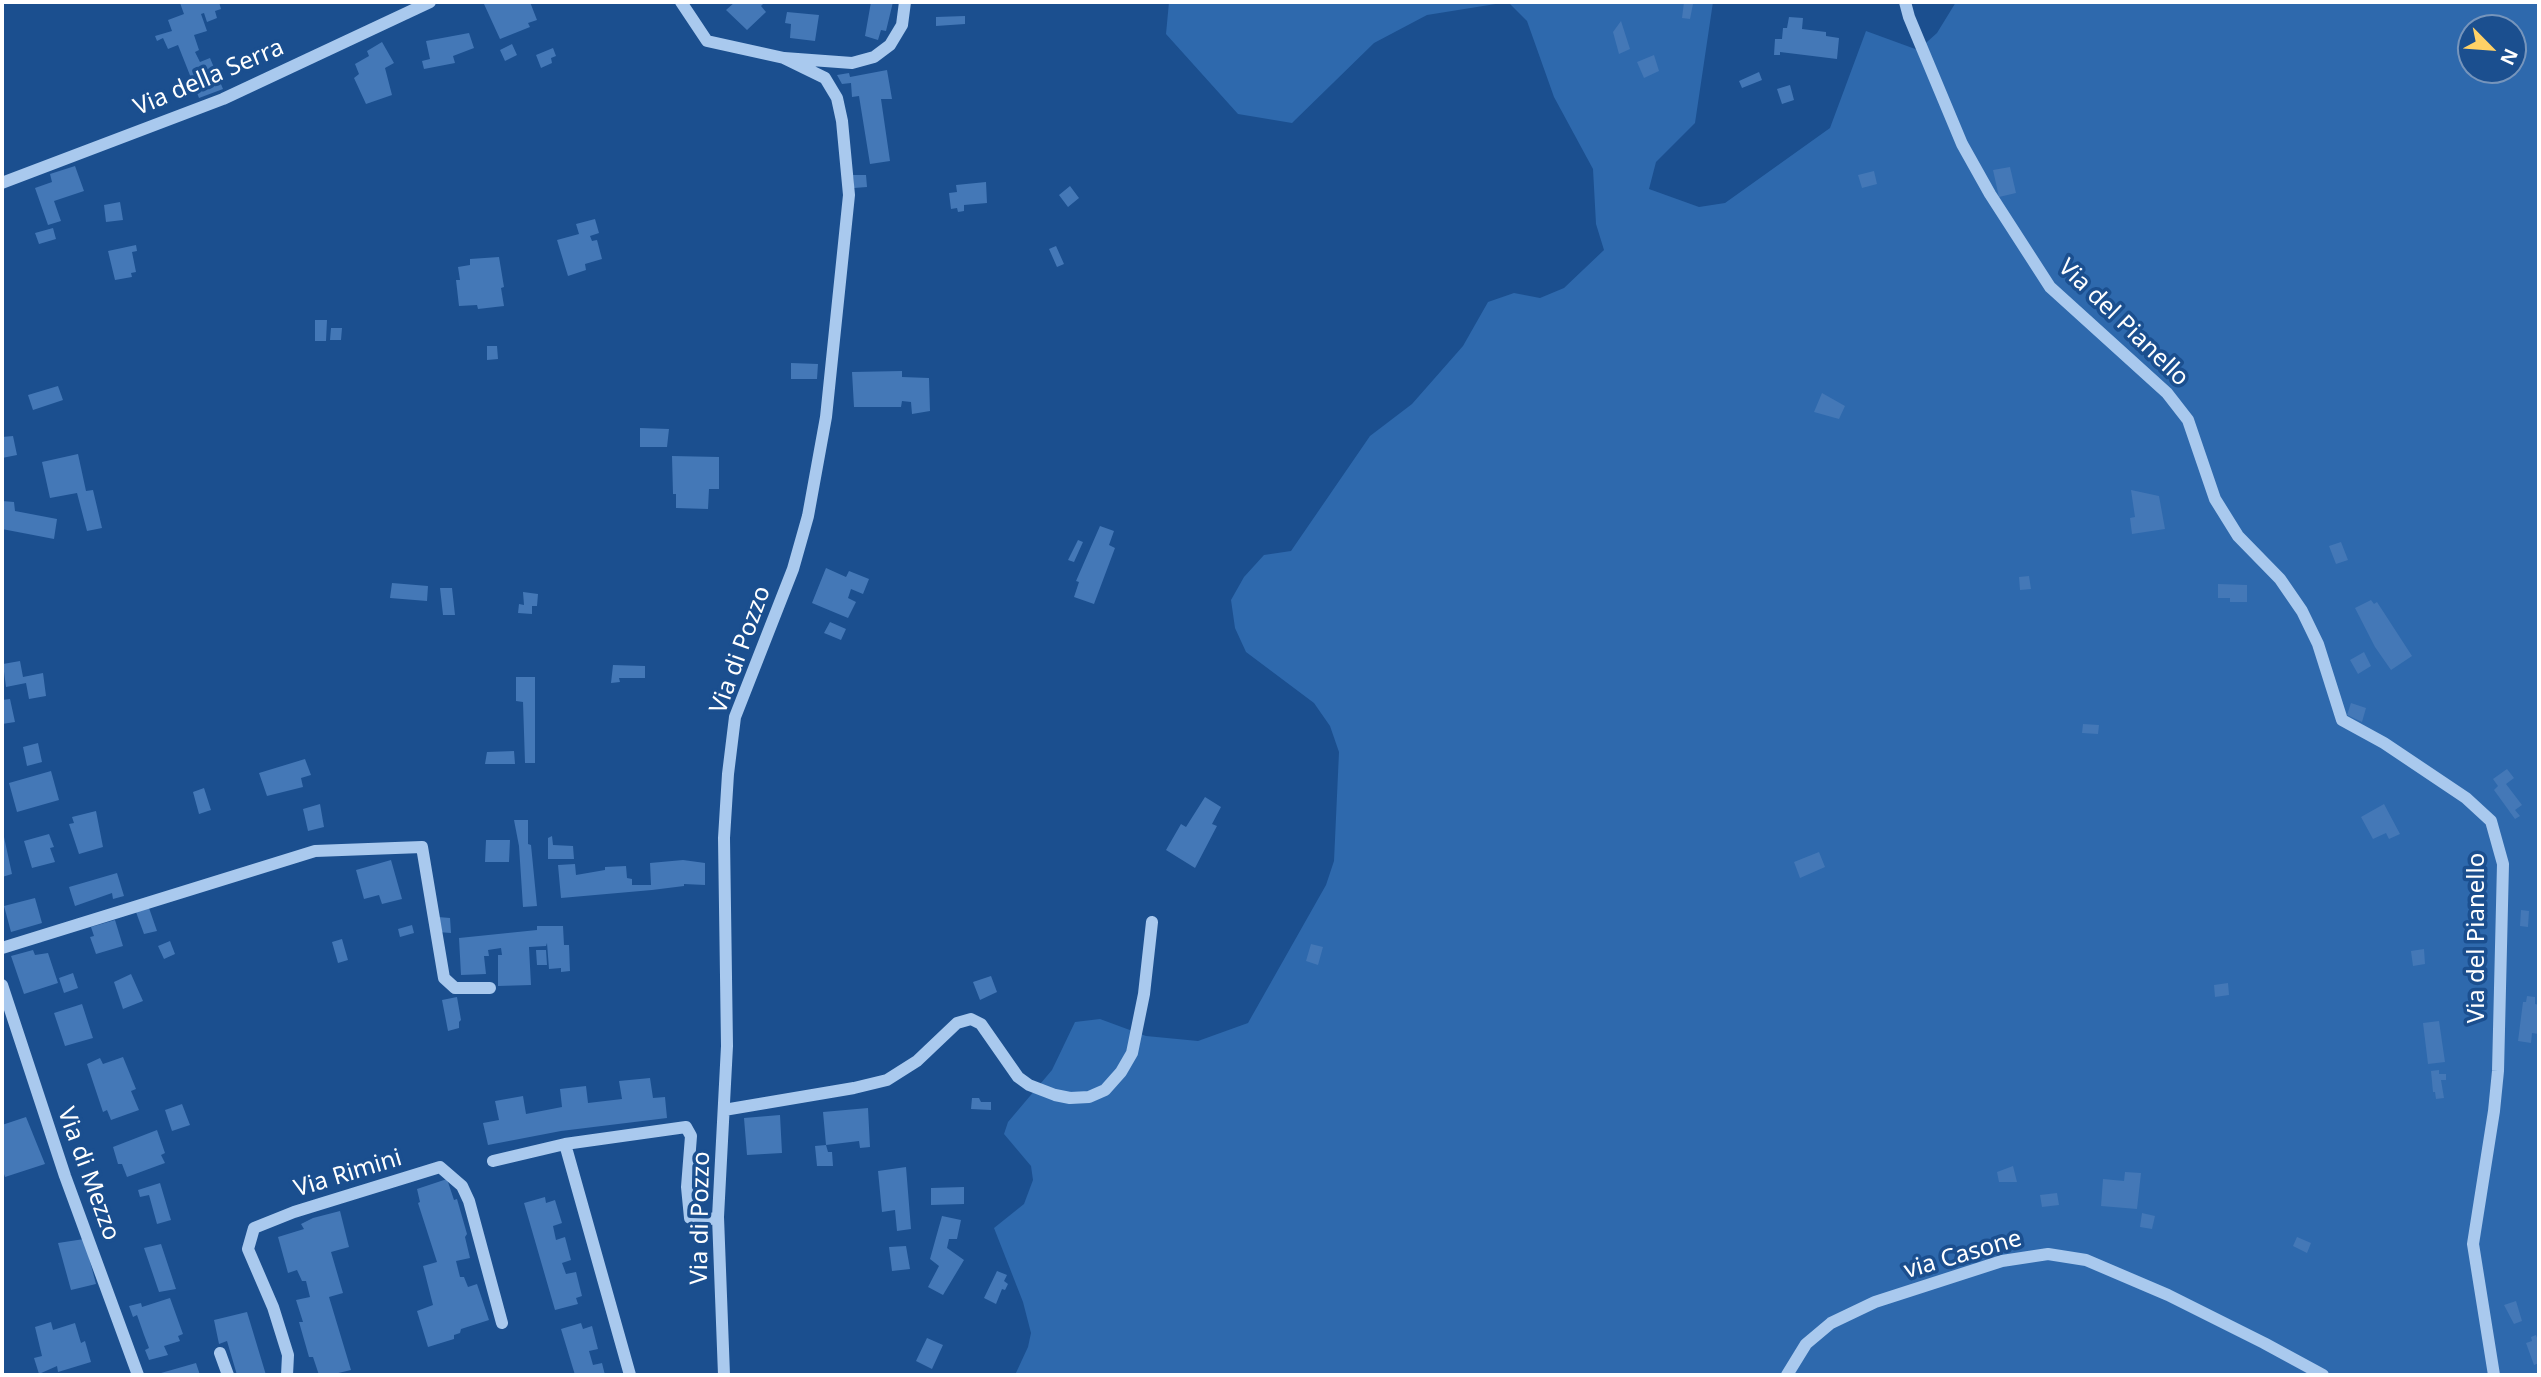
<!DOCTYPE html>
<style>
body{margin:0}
#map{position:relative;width:2541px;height:1377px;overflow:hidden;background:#1b4f8f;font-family:"Noto Sans",sans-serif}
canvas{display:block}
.frame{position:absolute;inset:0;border:4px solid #fff;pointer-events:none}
.north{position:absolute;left:2457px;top:14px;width:70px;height:70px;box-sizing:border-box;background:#1b4f8f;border:2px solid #7695bc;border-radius:50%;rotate:115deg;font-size:19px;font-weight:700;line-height:28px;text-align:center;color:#fff}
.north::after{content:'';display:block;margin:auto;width:24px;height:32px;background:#ffd166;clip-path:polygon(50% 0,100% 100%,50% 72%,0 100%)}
</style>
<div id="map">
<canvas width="2541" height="1377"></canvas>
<div class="frame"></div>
<div class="north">N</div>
</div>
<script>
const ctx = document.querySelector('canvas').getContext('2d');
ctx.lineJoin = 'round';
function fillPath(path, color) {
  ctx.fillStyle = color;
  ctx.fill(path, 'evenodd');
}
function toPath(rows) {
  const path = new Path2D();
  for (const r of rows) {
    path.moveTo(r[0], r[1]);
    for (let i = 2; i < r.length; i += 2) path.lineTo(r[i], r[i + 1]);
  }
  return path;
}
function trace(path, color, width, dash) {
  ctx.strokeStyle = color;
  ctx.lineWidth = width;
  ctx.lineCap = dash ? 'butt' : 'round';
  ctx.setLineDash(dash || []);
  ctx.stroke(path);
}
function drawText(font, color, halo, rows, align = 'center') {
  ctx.font = font + ' "Noto Sans",sans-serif';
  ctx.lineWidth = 7;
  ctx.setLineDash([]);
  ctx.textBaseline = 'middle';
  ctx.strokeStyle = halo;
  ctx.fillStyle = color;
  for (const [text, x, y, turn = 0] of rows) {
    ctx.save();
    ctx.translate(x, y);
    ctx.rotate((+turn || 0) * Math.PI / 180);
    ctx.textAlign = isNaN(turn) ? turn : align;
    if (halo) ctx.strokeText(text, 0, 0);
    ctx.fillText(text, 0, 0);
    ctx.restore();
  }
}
fillPath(toPath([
 [1169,2,1713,2,1695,123,1656,162,1649,189,1699,207,1725,203,1830,128,1866,31,1918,50,1937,33,1956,2,2539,2,2539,1375,1015,1375,1028,1347,1031,1333,1023,1302,994,1228,1024,1204,1033,1180,1031,1166,1004,1134,1008,1122,1052,1070,1075,1022,1100,1019,1146,1036,1198,1041,1248,1023,1326,885,1334,861,1339,752,1330,726,1314,703,1246,652,1235,628,1231,600,1244,577,1264,555,1291,551,1370,436,1412,404,1463,346,1488,302,1514,293,1540,298,1564,288,1604,250,1596,224,1593,169,1554,97,1527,21,1508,2,1427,15,1374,43,1292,123,1238,114,1166,34],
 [2471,28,2513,28,2513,70,2471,70]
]), '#2e69ad');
fillPath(toPath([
 [219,2,221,9,215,11,217,18,207,22,204,13,201,14,207,31,194,35,199,50,195,52,200,62,210,58,223,89,199,98,178,45,168,49,163,38,157,41,155,36,172,31,168,20,184,14,180,3],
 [489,2,530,2,537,20,528,23,530,27,500,39,484,4],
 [735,2,765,2,761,6,766,12,747,30,726,10],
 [871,2,893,2,886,31,881,30,878,40,865,36],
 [1684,2,1693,4,1690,19,1682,18],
 [787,12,819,15,815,41,790,38,791,24,785,23],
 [965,16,965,24,936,26,936,17],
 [1789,17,1803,18,1802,29,1826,32,1826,36,1839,38,1837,59,1780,52,1780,55,1774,55,1775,39,1782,39,1783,28,1787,28],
 [1621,21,1630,49,1619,54,1613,32],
 [469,33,474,48,453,56,455,63,424,69,422,61,430,59,426,41],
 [382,42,394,63,385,68,392,95,366,104,354,78,359,74,355,64,369,56,367,51],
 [512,44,517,55,505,61,500,50],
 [553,48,556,56,551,58,552,63,541,68,536,55],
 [1654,55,1659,71,1644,78,1637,62],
 [887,70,892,99,881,99,890,161,870,164,859,96,852,97,851,83,842,84,837,75,849,73,850,77],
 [1759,72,1762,80,1742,88,1739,81],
 [1790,85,1794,100,1782,104,1777,89],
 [75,166,84,191,54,201,61,221,48,225,35,188,52,182,50,174],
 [2010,167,2016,193,1999,197,1993,170],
 [1874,171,1877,184,1862,188,1858,175],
 [853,175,866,175,867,187,854,188],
 [986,182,987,203,964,205,964,211,958,212,957,208,951,209,949,193,957,192,956,185],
 [1070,186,1079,198,1068,207,1059,195],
 [120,202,123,220,106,222,104,205],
 [595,219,599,233,590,236,592,241,597,240,602,259,585,264,586,270,568,276,557,240,579,234,576,224],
 [53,228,56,239,39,244,35,233],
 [136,245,137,251,132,252,136,272,131,273,132,277,115,280,108,251],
 [1056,246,1064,264,1057,267,1049,249],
 [499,257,504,287,501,288,504,306,478,309,477,305,459,306,456,280,460,280,458,267,470,265,470,259],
 [2075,265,2080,286,2072,288,2068,266],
 [315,320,327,320,326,341,315,341],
 [331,328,342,328,341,340,330,340],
 [487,346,497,346,498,359,487,360],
 [791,363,818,364,817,379,791,379],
 [902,371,902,377,929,378,930,411,912,414,911,402,902,401,901,407,854,407,852,372],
 [58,386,63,400,33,410,28,395],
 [1822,393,1845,406,1839,419,1814,412],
 [640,428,669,429,667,447,640,447],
 [13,436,17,455,2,458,2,437],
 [78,454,86,491,93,490,102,528,87,531,77,493,50,498,42,462],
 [672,456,719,457,719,489,709,489,708,509,676,508,676,494,673,494],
 [2131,490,2159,496,2165,529,2132,534,2130,518,2135,517],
 [2,501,14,502,15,511,57,519,54,539,2,529],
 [1100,526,1114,531,1109,545,1115,548,1094,604,1074,597,1079,582,1076,581],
 [1078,540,1083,542,1074,562,1068,560],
 [2341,542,2348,560,2336,564,2329,546],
 [826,568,846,577,849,571,869,579,863,594,851,589,848,598,856,602,848,618,812,603],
 [2029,576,2031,589,2020,590,2019,577],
 [392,583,428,586,427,601,390,598],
 [2218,584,2247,585,2247,602,2230,602,2230,598,2218,598],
 [440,588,452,588,455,615,443,615],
 [523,592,538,594,537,606,532,606,532,614,518,613,519,604,524,605],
 [2371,600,2374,604,2377,602,2412,656,2391,670,2375,647,2355,608],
 [830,622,846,629,841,640,824,633],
 [2364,652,2371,666,2358,674,2350,660],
 [20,661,23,677,43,673,46,696,29,699,26,683,6,687,3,664],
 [613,665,645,666,645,678,619,678,620,682,611,683],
 [516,677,535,677,535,763,525,763,523,702,516,701],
 [10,699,15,722,2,724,2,700],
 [2351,703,2366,708,2362,722,2347,715],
 [2083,724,2099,725,2098,734,2082,733],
 [38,743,42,762,27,766,23,747],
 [514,751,515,764,485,764,487,752],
 [305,759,311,775,301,778,303,787,267,796,259,773],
 [2507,769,2514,778,2506,784,2522,805,2515,810,2520,816,2515,819,2494,790,2498,786,2493,779],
 [51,771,59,800,17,812,9,783],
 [204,788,211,810,199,814,193,792],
 [1205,797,1221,807,1212,824,1217,826,1195,868,1166,850,1181,824,1186,827],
 [320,804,324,827,308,831,303,809],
 [2384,804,2400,834,2389,839,2386,833,2373,839,2361,817],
 [96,811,103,847,79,854,69,824,74,823,72,817],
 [514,820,528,820,528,844,531,845,537,906,523,907,519,846],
 [49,834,54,847,50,848,55,862,32,868,24,841],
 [552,836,553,845,573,846,574,859,548,859,548,838],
 [4,837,12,874,2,877,2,838],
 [486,840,510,840,509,862,485,862],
 [1819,852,1825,867,1800,878,1794,862],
 [391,860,402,899,382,904,379,895,364,899,356,870],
 [683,860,705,863,705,885,684,884,684,886,652,890,561,898,558,865,575,864,576,875,605,870,605,867,626,866,627,878,632,879,632,885,651,885,650,863],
 [117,873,124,896,113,899,112,893,75,906,69,887],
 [35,898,42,923,11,932,4,906],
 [149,908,157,931,144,934,136,912],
 [2521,910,2529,911,2528,927,2520,926],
 [438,917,450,918,451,933,438,932],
 [115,920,123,946,96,954,90,937,94,936,91,927],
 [412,925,414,933,400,937,398,929],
 [537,926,563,926,564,945,569,945,570,971,561,972,561,968,549,969,547,943,546,946,529,947,531,985,498,986,498,955,502,955,501,948,488,950,489,956,484,956,486,974,461,975,459,938,537,930],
 [342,939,348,960,338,963,332,942],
 [170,941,175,954,164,959,158,946],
 [1311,944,1323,947,1318,965,1306,961],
 [2424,949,2425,964,2413,966,2411,951],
 [33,950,35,955,48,953,58,983,24,994,11,956],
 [536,950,546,950,547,965,537,965],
 [73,973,78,988,64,993,59,978],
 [131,974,143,1001,123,1009,114,982],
 [991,976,997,992,980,1000,973,982],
 [2228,983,2229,995,2215,997,2214,985],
 [2527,996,2535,997,2535,1004,2539,1005,2539,1034,2532,1033,2531,1043,2518,1041,2523,1002,2526,1002],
 [457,997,461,1020,459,1022,459,1028,448,1031,442,1000],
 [82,1004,93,1038,65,1046,54,1013],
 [2439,1021,2445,1062,2428,1064,2423,1023],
 [123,1057,136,1089,131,1091,139,1110,111,1120,107,1110,103,1112,87,1064,100,1058,103,1064],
 [2439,1070,2439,1074,2446,1074,2446,1080,2441,1080,2444,1098,2436,1099,2435,1092,2433,1092,2431,1071],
 [650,1078,653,1098,665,1097,667,1118,561,1131,488,1145,483,1123,499,1120,495,1101,523,1096,526,1114,562,1107,560,1089,586,1086,588,1103,622,1099,619,1081],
 [972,1098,979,1098,981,1102,991,1102,991,1110,971,1109],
 [182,1104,190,1125,172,1131,165,1110],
 [868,1108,870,1147,860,1148,859,1141,826,1145,828,1152,832,1152,833,1166,817,1166,815,1146,826,1145,823,1112],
 [780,1115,782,1153,747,1155,744,1118],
 [26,1117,45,1164,5,1177,2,1168,2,1125],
 [157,1130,165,1153,161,1155,165,1163,127,1177,122,1164,118,1164,113,1147],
 [2013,1166,2017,1182,1999,1182,1997,1172],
 [906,1167,911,1229,897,1231,895,1210,882,1212,878,1171],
 [2125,1172,2141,1173,2137,1209,2101,1206,2103,1179,2124,1181],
 [447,1179,454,1200,457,1199,467,1234,465,1237,470,1258,456,1261,460,1277,464,1277,468,1287,477,1284,489,1320,461,1329,460,1333,454,1335,454,1339,428,1347,417,1311,433,1305,423,1266,437,1262,418,1203,420,1202,417,1189],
 [160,1183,171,1220,157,1224,149,1195,140,1197,138,1190],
 [964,1187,964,1204,931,1205,931,1188],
 [2057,1193,2059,1205,2042,1207,2040,1195],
 [545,1197,546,1203,555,1200,562,1223,553,1226,556,1240,565,1237,571,1260,562,1263,566,1274,576,1272,582,1296,576,1298,578,1304,555,1310,524,1203],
 [340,1211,349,1247,331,1252,343,1293,329,1297,351,1370,330,1375,319,1375,313,1357,309,1357,299,1322,303,1322,296,1300,310,1297,306,1281,302,1281,297,1270,288,1273,278,1237,304,1229,301,1224,313,1218],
 [2142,1213,2155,1216,2152,1229,2140,1227],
 [942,1216,961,1220,957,1239,949,1239,947,1248,964,1260,943,1295,928,1287,939,1266,930,1259],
 [2297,1237,2311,1243,2307,1253,2293,1246],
 [84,1239,96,1284,71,1290,58,1243],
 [161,1244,176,1289,159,1292,144,1248],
 [906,1246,910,1269,892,1271,889,1247],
 [997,1271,1007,1275,1004,1281,1008,1284,1005,1290,1002,1289,996,1304,984,1298],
 [170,1298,183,1334,178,1336,180,1341,164,1346,168,1355,149,1360,145,1350,149,1348,144,1335,137,1315,133,1317,129,1306,141,1303,142,1307],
 [2516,1301,2522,1321,2514,1324,2504,1305],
 [247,1312,266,1375,237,1375,227,1341,219,1344,214,1320],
 [51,1322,53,1330,75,1323,81,1343,85,1341,91,1362,58,1372,57,1366,39,1374,34,1358,42,1356,35,1327],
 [581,1323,583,1329,592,1326,598,1349,589,1351,593,1365,602,1363,605,1375,575,1375,561,1329],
 [2536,1335,2539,1343,2539,1363,2534,1365,2526,1343,2532,1341,2531,1337],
 [927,1338,943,1345,932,1369,916,1361],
 [196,1363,200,1375,162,1375,161,1373]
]), '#4478b7');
trace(toPath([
 [681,2,707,41,784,58,852,63,874,57,890,45,902,25,905,2],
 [1905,2,1909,17,1962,144,1990,194,2050,287,2167,393,2188,420,2215,499,2238,536,2280,579,2302,611,2318,644,2342,720,2384,743,2466,798,2491,821,2503,864,2498,1071,2494,1111,2473,1244,2494,1375],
 [2,183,223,99,430,2],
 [2,948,315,851,422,847,444,978,455,988,490,988],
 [2,985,65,1176,138,1375],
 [724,1110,854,1088,887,1080,917,1061,957,1023,971,1019,981,1024,1018,1077,1029,1085,1055,1095,1070,1098,1089,1097,1105,1090,1121,1072,1132,1053,1144,994,1152,922],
 [565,1144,630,1375],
 [493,1161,565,1144,686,1127,691,1136,687,1187,690,1218,703,1221,718,1217],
 [220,1353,228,1375],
 [287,1375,288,1355,273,1307,248,1249,254,1228,294,1212,440,1167,462,1186,469,1201,502,1323],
 [724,1375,718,1217,727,1046,724,838,728,774,735,717,793,569,808,516,826,417,849,195,842,121,837,98,825,78,784,58],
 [1787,1375,1806,1344,1831,1323,1875,1302,2002,1261,2048,1254,2086,1260,2168,1295,2264,1343,2323,1375]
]), '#a9c9ee', 12);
drawText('24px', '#fff', '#1b4f8f', [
 ["Via della Serra",209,78,-23],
 ["Via del Pianello",2123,323,44],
 ["Via di Pozzo",741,650,-70],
 ["Via del Pianello",2477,938,-90],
 ["Via di Mezzo",88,1174,70],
 ["Via Rimini",348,1174,-17],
 ["Via di Pozzo",701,1218,-89],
 ["via Casone",1963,1255,-16]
]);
</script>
